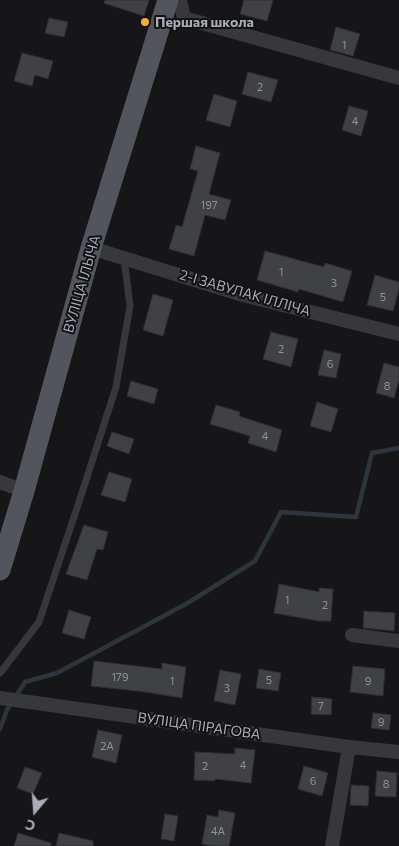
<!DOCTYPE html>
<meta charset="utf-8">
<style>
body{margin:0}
#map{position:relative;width:399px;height:846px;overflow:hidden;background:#161618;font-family:Commissioner,sans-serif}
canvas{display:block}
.north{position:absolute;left:10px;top:786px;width:50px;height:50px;-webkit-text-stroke:4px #111113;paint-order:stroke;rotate:198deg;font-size:14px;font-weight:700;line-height:20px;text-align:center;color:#a8adb8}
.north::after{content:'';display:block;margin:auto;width:18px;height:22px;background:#a8adb8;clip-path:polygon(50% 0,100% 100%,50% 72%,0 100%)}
</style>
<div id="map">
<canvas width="399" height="846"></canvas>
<div class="north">С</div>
</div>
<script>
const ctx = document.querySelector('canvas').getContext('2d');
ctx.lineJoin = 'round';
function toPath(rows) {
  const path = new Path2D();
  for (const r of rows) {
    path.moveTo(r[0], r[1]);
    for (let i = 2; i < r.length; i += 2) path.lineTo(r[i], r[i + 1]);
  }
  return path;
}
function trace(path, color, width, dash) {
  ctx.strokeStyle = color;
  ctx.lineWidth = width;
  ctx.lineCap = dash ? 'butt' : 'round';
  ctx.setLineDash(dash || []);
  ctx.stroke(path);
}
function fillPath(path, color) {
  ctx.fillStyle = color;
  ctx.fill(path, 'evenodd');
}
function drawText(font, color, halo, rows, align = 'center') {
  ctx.font = font + ' Commissioner,sans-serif';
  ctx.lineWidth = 4;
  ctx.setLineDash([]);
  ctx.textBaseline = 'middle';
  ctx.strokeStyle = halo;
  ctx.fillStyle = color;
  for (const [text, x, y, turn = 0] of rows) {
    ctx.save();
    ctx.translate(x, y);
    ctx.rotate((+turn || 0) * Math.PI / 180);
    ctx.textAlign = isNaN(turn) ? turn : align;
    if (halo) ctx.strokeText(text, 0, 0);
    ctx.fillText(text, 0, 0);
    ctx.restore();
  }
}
trace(toPath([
 [0,729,7,710,25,682,57,673,186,604,255,561,281,512,356,517,372,453,399,448]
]), '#2c353c', 4.5);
const building = toPath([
 [105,0,149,0,144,16,104,3,105,0],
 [244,0,273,0,267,21,240,14,244,0],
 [49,18,68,22,64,37,45,33,49,18],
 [336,27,360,34,353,56,330,50,336,27],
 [22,53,53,61,48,79,35,75,32,86,14,81,22,53],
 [248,72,278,80,271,102,242,94,248,72],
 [214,94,237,101,230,127,206,120,214,94],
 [349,106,368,111,361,136,342,130,349,106],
 [196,146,220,153,209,194,231,200,225,220,205,215,194,256,169,249,176,225,182,227,198,171,190,169,196,146],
 [265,251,324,267,325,263,352,271,343,302,299,289,298,292,257,280,265,251],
 [375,275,399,282,399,289,393,311,367,305,375,275],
 [153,294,173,300,163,336,143,330,153,294],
 [271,332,298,339,291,367,263,359,271,332],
 [324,350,341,354,336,378,318,375,324,350],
 [384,363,399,367,399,380,394,398,376,393,384,363],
 [131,381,158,389,154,404,127,396,131,381],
 [317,402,338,409,331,432,310,426,317,402],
 [216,405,240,412,239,416,282,430,276,452,248,443,250,436,210,424,216,405],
 [112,432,134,439,129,454,107,446,112,432],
 [109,472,132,479,125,502,101,495,109,472],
 [84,525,108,532,103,550,97,549,87,580,66,574,84,525],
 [279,584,319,592,319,588,333,589,331,621,319,621,274,613,279,584],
 [69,610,91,617,84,639,62,633,69,610],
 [364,611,395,613,394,631,363,628,364,611],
 [94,661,162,669,162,663,186,667,182,698,146,692,91,686,94,661],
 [353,666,385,669,383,696,350,692,353,666],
 [259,669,281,673,278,691,256,688,259,669],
 [220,670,241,674,235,705,214,701,220,670],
 [312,697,332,699,331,715,311,714,312,697],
 [373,713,391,715,389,730,371,728,373,713],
 [98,730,122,735,116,763,92,757,98,730],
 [235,748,255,750,251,783,215,779,215,781,194,780,195,752,235,754,235,748],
 [304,766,328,773,322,796,298,789,304,766],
 [25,767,42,773,33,794,17,788,25,767],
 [377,771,397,773,396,797,375,796,377,771],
 [351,785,369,786,368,806,350,805,351,785],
 [219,810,235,813,229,846,212,846,202,844,207,815,218,817,219,810],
 [165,814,178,816,174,841,161,839,165,814],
 [18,833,51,843,51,846,14,846,18,833],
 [59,833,93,841,93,846,56,846,59,833]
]);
fillPath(building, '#404145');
trace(building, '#303034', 1);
trace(toPath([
 [0,673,39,622,79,502,116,387,130,306,124,258]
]), '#37383d', 7);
trace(toPath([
 [180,0,184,18,399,78],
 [91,248,243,295,399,334],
 [0,482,24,491],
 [352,635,399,641],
 [0,698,349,747,399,752],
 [332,846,349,747]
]), '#37383d', 14);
trace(toPath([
 [0,570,24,491,91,248,168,0]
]), '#53555c', 21);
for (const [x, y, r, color] of [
 [145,22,5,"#f2b134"]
]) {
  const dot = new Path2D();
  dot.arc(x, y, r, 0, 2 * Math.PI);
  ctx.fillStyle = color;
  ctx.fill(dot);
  trace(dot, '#111113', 2);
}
drawText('11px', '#8e929b', null, [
 ["1",344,45],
 ["2",260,87],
 ["4",355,121],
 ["197",209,205],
 ["1",281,272],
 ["3",334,283],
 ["5",383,297],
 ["2",281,349],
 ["6",330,364],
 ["8",387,386],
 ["4",265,436],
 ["1",287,600],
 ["2",325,605],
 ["179",120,677],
 ["5",269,680],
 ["1",172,681],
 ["9",368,681],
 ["3",227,688],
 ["7",321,706],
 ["9",381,722],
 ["2А",107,746],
 ["4",243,765],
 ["2",205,766],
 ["6",313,781],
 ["8",386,784],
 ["4А",218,831]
]);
drawText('bold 14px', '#a8adb8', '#111113', [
 ["Першая школа",155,22]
], 'left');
drawText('14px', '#a8adb8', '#111113', [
 ["ВУЛІЦА ІЛЬІЧА",82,284,-74],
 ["2-І ЗАВУЛАК ІЛЛІЧА",245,293,16],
 ["ВУЛІЦА ПІРАГОВА",199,726,8]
]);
</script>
